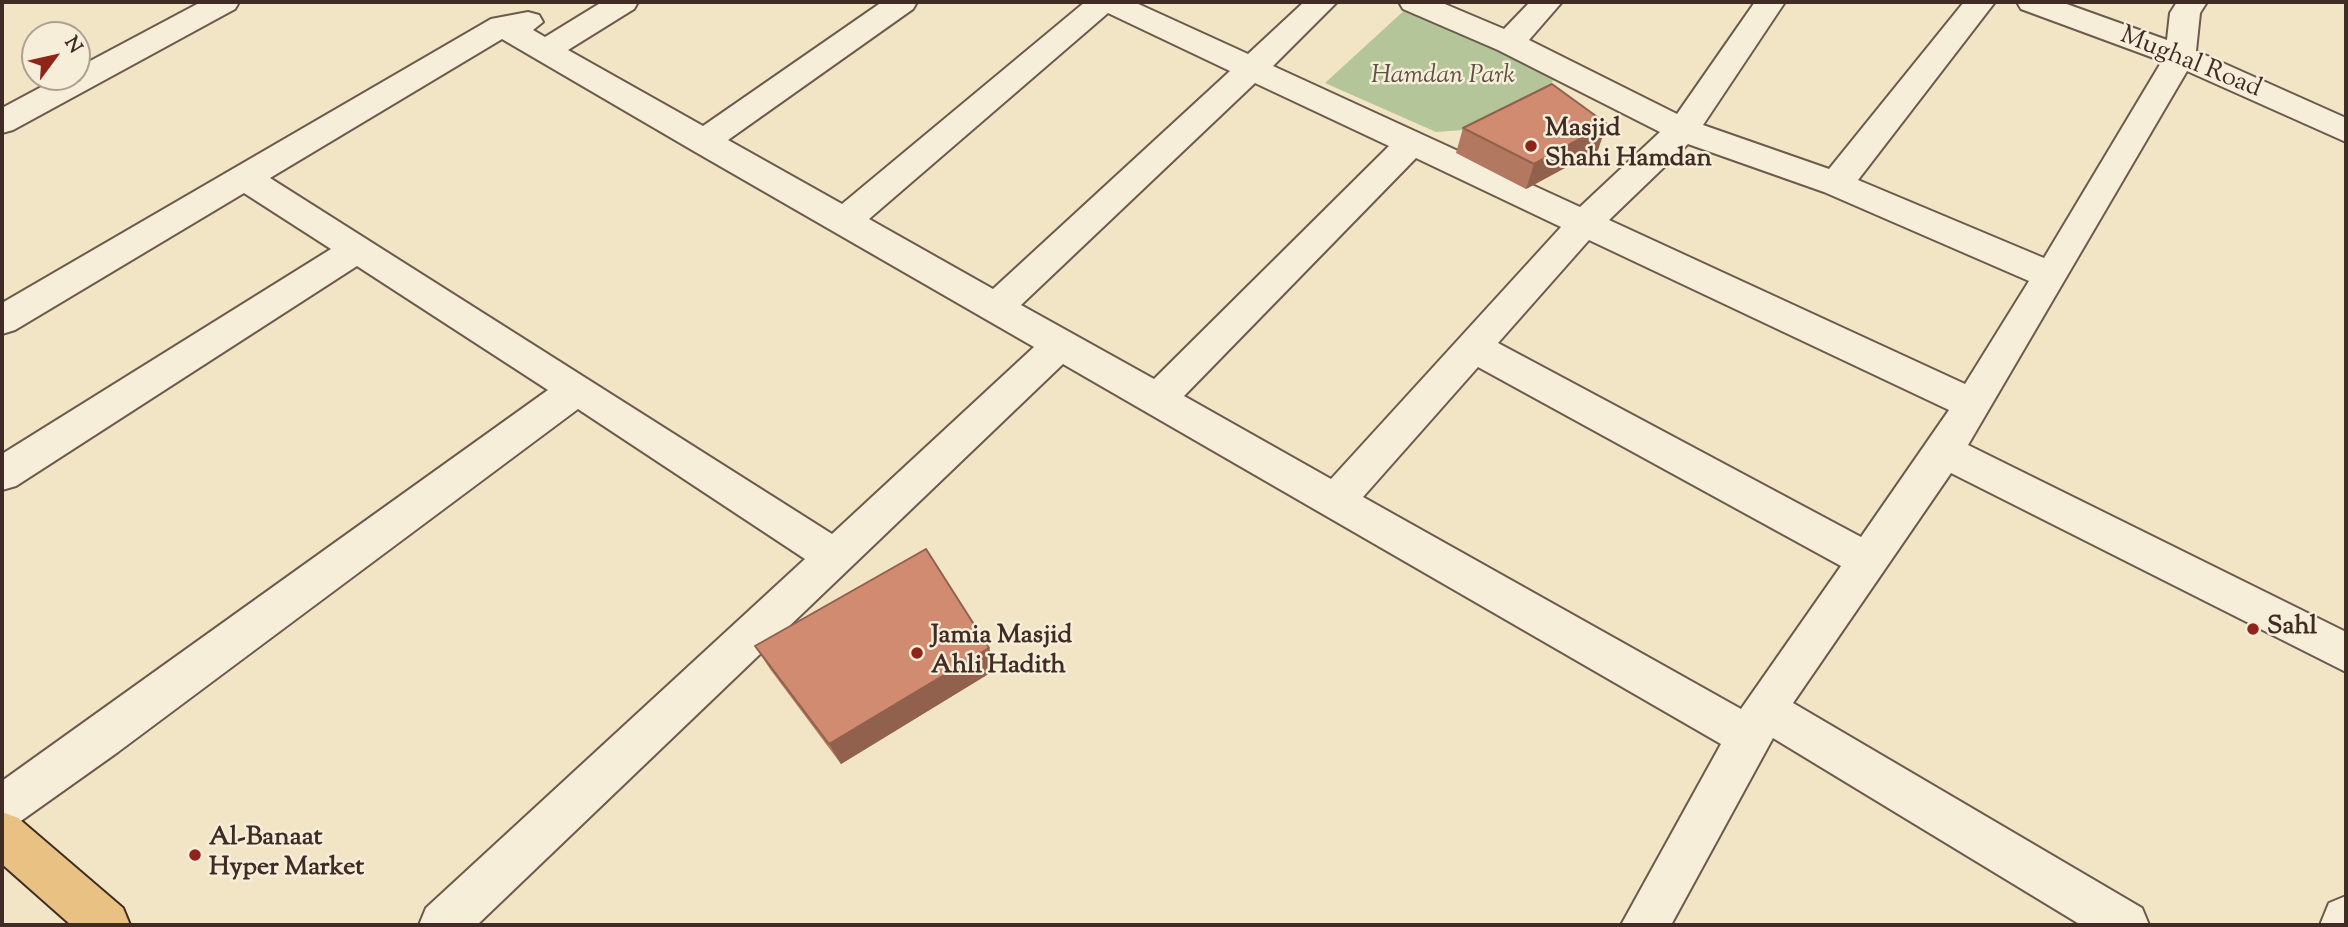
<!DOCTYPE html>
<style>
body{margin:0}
#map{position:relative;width:2348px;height:927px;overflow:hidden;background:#f2e5c6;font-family:"Sorts Mill Goudy",serif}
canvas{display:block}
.frame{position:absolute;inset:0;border:4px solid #402c24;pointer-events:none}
.north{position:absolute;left:21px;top:21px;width:70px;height:70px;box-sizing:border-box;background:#f7eeda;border:2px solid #aea091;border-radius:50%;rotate:57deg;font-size:19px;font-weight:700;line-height:28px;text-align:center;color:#402c24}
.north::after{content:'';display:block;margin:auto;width:24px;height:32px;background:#8f2418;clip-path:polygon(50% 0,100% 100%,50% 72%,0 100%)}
</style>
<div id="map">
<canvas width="2348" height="927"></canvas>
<div class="frame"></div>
<div class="north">N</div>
</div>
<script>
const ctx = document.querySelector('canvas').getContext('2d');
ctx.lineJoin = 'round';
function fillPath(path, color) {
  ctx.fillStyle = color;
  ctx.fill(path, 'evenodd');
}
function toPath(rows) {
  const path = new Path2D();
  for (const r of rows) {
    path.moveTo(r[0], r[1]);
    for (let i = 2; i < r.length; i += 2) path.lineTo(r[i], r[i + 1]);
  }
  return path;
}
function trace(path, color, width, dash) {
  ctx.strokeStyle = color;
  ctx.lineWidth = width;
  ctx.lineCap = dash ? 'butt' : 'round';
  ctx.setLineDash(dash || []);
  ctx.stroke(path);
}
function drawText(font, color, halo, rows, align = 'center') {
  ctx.font = font + ' "Sorts Mill Goudy",serif';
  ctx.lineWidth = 5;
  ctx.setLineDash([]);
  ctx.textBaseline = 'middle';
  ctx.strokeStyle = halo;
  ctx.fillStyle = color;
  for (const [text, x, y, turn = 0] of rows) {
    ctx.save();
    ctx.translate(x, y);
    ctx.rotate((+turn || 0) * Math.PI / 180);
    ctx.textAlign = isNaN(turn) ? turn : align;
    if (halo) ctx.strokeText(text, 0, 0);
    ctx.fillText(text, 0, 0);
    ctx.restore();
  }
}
fillPath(toPath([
 [1408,7,1558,72,1539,104,1492,128,1436,132,1325,83]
]), '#b4c699');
const minor = toPath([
 [201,2,239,2,235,9,13,130,2,133,2,108,60,77,77,77,77,68,201,2],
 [602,2,638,2,634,9,568,50,703,126,882,2,917,2,913,9,728,140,842,204,1085,2,1134,2,1248,54,1304,2,1337,2,1273,66,1580,207,1660,132,1498,50,1403,9,1399,2,1440,2,1504,29,1530,2,1562,2,1529,40,1677,114,1755,2,1785,2,1703,125,1829,169,1964,2,1995,2,1858,180,2044,258,2162,61,2021,9,2017,2,2061,2,2167,40,2170,13,2177,2,2207,2,2200,13,2196,51,2346,118,2346,142,2187,71,1968,445,2346,632,2346,672,1951,473,1793,703,2142,908,2149,925,2081,925,1773,738,1671,925,1621,925,1721,744,1063,364,477,925,419,925,426,908,805,559,578,409,118,752,18,823,2,829,2,781,548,390,357,266,16,486,2,490,2,454,331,249,244,193,15,330,2,334,2,303,491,19,528,12,539,15,543,22,533,30,545,37,602,2],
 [1108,13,1230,71,993,289,869,219,1108,13],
 [502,39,692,150,1034,347,832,534,270,178,502,39],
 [1255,83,1389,146,1154,379,1021,305,1255,83],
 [1688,144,1824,192,2029,281,1965,384,1609,220,1688,144],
 [1416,158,1561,227,1331,479,1184,396,1416,158],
 [1589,240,1949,410,1861,537,1498,343,1589,240],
 [1478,367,1841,566,1741,709,1363,497,1478,367],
 [2346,896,2346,925,2320,925,2329,903,2346,896]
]);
const major = toPath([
 [2,812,18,818,123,908,130,925,71,925,2,864,2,812]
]);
trace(minor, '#6c5a4c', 4);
trace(major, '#402c24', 4);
fillPath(minor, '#f7eeda');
fillPath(major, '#e9c283');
fillPath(toPath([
 [1463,128,1598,150,1526,189,1456,153],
 [755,646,989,648,995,670,841,764,770,669]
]), '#b37860');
fillPath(toPath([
 [1607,124,1598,150,1526,189,1534,164],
 [989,648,995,670,841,764,829,744]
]), '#92614e');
const building = toPath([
 [1552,84,1607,124,1534,164,1463,128,1552,84],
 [926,549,989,648,829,744,755,646,926,549]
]);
fillPath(building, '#d08b70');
trace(building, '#92614e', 2);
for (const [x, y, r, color] of [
 [1531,146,7,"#8f2418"],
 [2253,629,7,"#8f2418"],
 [917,653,7,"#8f2418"],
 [195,855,7,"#8f2418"]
]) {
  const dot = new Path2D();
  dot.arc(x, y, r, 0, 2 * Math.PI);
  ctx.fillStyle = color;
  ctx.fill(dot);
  trace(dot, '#f7eeda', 2.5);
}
drawText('26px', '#402c24', '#f7eeda', [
 ["Mughal Road",2190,64,22]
]);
drawText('italic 26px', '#5d5241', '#f7eeda', [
 ["Hamdan Park",1443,78]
]);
drawText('bold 26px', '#402c24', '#f7eeda', [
 ["Masjid",1545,131],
 ["Shahi Hamdan",1545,161],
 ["Sahl",2267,629],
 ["Jamia Masjid",931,638],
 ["Ahli Hadith",931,668],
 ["Al-Banaat",209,840],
 ["Hyper Market",209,870]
], 'left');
</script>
